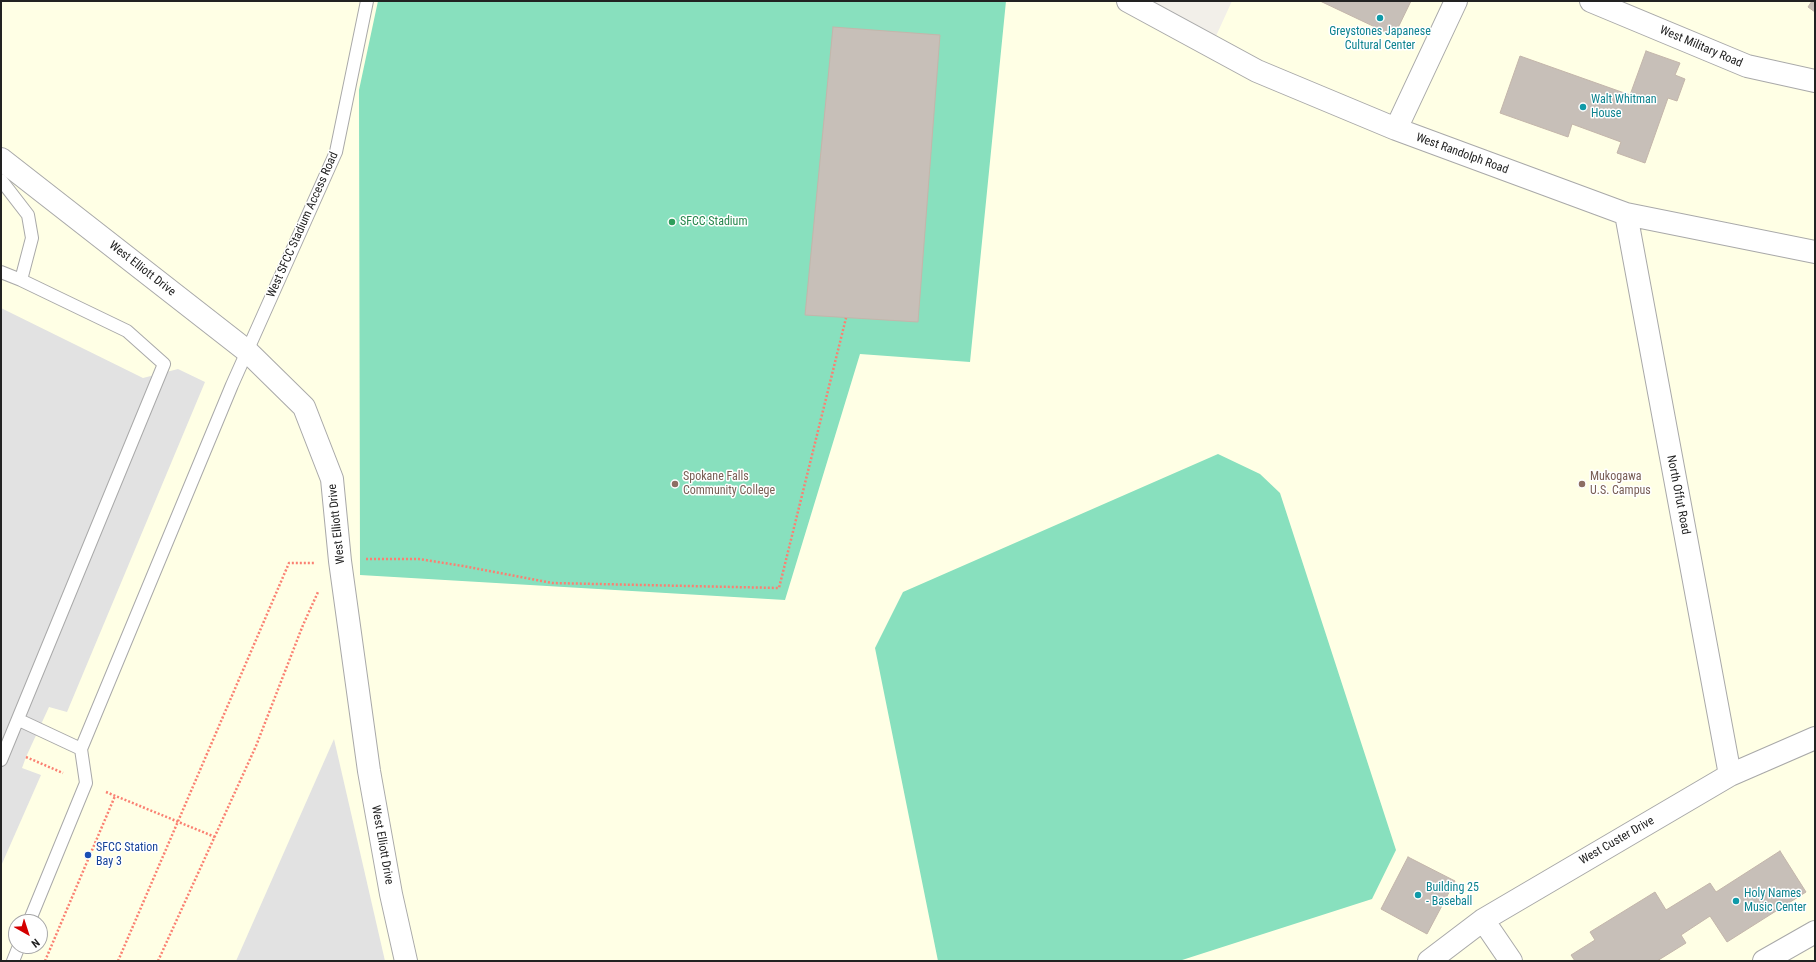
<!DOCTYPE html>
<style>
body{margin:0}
#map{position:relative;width:1816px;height:962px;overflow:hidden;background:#f2efe9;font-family:"Roboto Condensed",sans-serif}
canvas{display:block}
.frame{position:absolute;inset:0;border:2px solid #222;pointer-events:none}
.north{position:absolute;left:8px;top:914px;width:40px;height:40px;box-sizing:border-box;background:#fff;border:1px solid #a7a7a7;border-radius:50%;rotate:141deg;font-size:11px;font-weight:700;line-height:16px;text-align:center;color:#222}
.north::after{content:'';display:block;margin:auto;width:14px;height:18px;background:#d40000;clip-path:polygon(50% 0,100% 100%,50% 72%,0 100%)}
</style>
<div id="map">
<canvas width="1816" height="962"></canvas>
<div class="frame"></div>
<div class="north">N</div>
</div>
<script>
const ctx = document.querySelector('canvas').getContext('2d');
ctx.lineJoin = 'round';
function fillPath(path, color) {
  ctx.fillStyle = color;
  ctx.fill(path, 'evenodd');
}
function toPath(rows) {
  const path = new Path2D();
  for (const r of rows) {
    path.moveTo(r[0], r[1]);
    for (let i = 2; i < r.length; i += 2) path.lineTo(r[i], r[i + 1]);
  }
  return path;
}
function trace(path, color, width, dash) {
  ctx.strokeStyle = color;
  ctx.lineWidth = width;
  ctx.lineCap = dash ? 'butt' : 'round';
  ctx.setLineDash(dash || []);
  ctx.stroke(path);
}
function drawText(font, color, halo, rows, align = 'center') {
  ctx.font = font + ' "Roboto Condensed",sans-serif';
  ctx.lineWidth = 3;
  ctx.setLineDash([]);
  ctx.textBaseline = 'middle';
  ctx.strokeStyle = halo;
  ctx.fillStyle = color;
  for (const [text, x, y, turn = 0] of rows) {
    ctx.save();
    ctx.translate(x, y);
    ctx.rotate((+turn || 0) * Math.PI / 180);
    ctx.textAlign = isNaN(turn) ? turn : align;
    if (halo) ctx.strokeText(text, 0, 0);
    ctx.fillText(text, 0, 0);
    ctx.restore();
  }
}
fillPath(toPath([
 [1,1,1128,1,1214,48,1216,36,1232,1,1815,1,1815,961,1,961],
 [16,922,40,922,40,946,16,946]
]), '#ffffe5');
fillPath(toPath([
 [378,1,1006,1,970,362,860,354,785,600,360,575,359,90],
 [1218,454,1260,474,1280,493,1396,850,1372,899,1179,961,938,961,875,648,903,592]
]), '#88e0be');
fillPath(toPath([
 [1,308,143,378,178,369,205,382,67,712,49,707,26,757,22,768,41,775,1,866],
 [334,739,385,961,236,961]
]), '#e2e2e2');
const building = toPath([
 [1320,1,1411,1,1394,36,1320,1],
 [1812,1,1815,1,1815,12,1808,7,1812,1],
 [833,27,940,35,918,322,805,315,833,27],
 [1646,51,1680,63,1675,75,1685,79,1677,101,1668,98,1645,163,1617,153,1621,142,1572,124,1568,137,1500,113,1520,56,1630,95,1646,51],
 [1780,851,1806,892,1727,942,1710,916,1681,935,1686,943,1657,961,1575,961,1571,955,1595,940,1590,932,1655,892,1666,910,1710,883,1716,892,1780,851],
 [1408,857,1455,881,1427,934,1381,909,1408,857]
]);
fillPath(building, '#c7bfb8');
trace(building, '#c4b6ab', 1);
const lane = toPath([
 [1,180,28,215,32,238,21,280],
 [1,272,21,280,127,331,164,364,1,760],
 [19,720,81,749],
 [29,922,86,783,81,749,232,385,336,152,367,1],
 [13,961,19,946]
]);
const street = toPath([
 [1128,1,1257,71,1396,129,1626,214,1815,252],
 [1591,1,1747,66,1815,81],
 [1396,129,1456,1],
 [1,159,247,351,304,407,332,479,340,561,369,771,391,894,406,961],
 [1626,214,1730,775],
 [1483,920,1511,961],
 [1429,961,1483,920,1730,775,1815,738],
 [1764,961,1815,932]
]);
trace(lane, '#a9a9a9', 14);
trace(street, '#a9a9a9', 24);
trace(toPath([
 [366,559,419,559,463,566,552,583,779,588,846,318],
 [26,757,63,773],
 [106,792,215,837],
 [45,961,115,796],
 [118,961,289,563,315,563],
 [158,961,256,746,303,625,318,592]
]), '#fa8072', 2.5, [2, 2]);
trace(lane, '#fff', 12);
trace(street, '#fff', 22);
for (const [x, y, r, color] of [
 [1380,18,4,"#0f9aa8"],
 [1583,107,4,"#0f9aa8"],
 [672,222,4,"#2e9e5b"],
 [675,484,4,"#8d6e63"],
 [1582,484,4,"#8d6e63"],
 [88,855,4,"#1a4fb4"],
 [1418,895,4,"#0f9aa8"],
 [1736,901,4,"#0f9aa8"]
]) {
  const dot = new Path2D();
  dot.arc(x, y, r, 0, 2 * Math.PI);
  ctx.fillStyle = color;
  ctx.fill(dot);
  trace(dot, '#fff', 1.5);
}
drawText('12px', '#0d838f', '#fff', [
 ["Greystones Japanese",1380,32,"center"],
 ["Cultural Center",1380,46,"center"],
 ["Walt Whitman",1591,100],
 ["House",1591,114],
 ["Building 25",1426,888],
 ["- Baseball",1426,902],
 ["Holy Names",1744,894],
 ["Music Center",1744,908]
], 'left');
drawText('12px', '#222', '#fff', [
 ["West Military Road",1701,47,23],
 ["West Randolph Road",1462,154,20],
 ["West SFCC Stadium Access Road",303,225,-66],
 ["West Elliott Drive",142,269,38],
 ["North Offut Road",1678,495,79],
 ["West Elliott Drive",337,524,-96],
 ["West Custer Drive",1617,841,-30],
 ["West Elliott Drive",382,845,80]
]);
drawText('12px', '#27864d', '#fff', [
 ["SFCC Stadium",680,222]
], 'left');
drawText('12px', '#785e54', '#fff', [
 ["Spokane Falls",683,477],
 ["Community College",683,491],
 ["Mukogawa",1590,477],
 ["U.S. Campus",1590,491]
], 'left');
drawText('12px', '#164399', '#fff', [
 ["SFCC Station",96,848],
 ["Bay 3",96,862]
], 'left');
</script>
